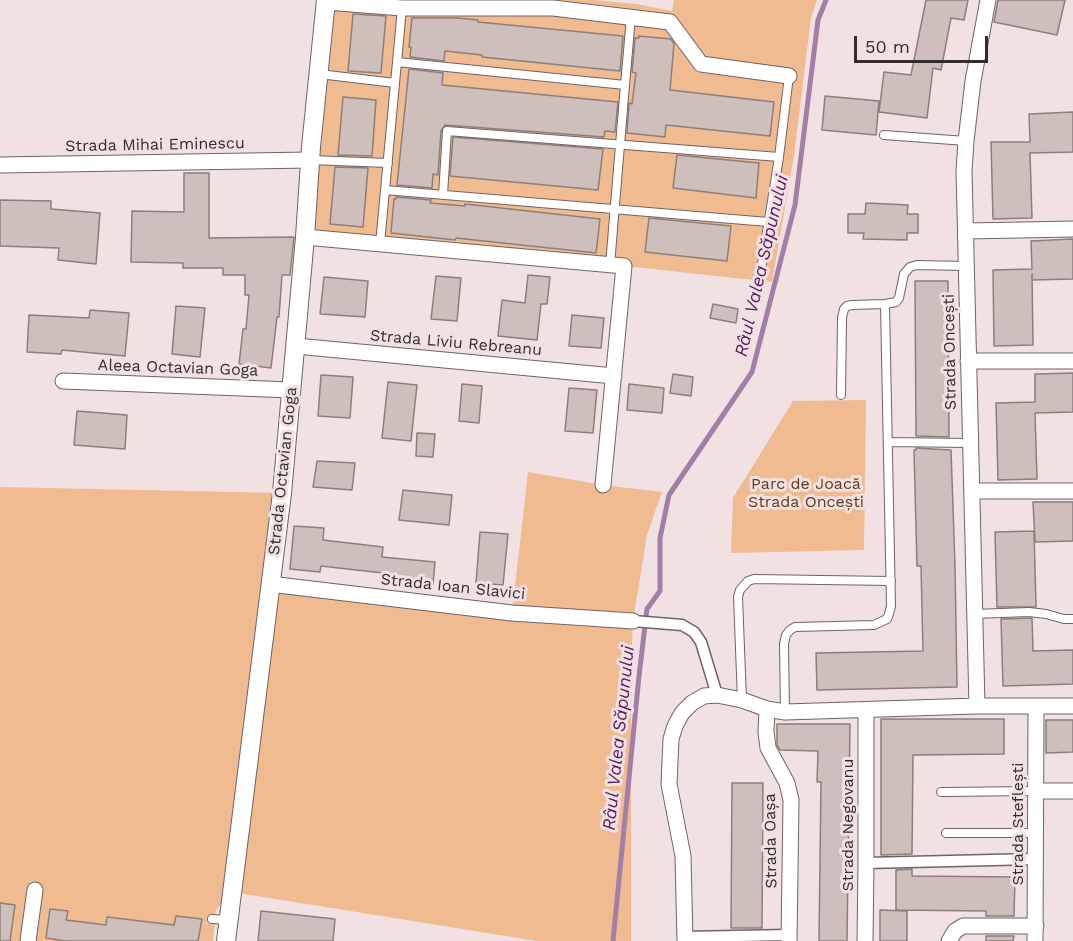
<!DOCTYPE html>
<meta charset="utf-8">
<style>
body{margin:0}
#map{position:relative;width:1073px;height:941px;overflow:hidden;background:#f1e1e3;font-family:"Work Sans",sans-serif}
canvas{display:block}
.scale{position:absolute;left:854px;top:36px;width:134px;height:27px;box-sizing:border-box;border:3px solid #322c2c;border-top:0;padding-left:8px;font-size:18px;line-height:21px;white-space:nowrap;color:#322c2c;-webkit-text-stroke:4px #f1e1e3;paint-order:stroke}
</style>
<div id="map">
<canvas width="1073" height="941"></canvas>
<div class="scale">50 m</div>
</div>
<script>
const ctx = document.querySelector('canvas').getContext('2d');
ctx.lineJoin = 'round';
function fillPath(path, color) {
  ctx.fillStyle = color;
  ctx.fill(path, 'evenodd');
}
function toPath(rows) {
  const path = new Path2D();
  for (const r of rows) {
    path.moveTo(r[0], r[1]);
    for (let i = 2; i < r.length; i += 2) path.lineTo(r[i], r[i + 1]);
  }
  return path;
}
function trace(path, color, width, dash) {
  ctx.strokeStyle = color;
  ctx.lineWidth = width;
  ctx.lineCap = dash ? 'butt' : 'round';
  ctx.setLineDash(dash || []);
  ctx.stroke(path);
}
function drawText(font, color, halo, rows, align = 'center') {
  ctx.font = font + ' "Work Sans",sans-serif';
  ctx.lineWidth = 6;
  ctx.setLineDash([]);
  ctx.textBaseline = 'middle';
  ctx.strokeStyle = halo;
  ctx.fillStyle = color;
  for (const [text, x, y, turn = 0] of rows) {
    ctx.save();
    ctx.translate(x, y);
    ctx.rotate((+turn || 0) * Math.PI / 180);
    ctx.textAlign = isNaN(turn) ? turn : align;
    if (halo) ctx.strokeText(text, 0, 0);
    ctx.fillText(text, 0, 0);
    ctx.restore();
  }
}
fillPath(toPath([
 [326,0,594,0,636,4,672,11,674,0,817,0,811,18,794,156,772,282,624,266,305,237],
 [866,400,864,550,731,553,733,498,793,401],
 [528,472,603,485,662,492,647,535,633,621,631,671,631,941,537,941,232,892,216,910,213,941,0,941,0,487,282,493,271,584,512,612]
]), '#f1bb91');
trace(toPath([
 [613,941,639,676,647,609,660,591,660,538,669,495,752,372,795,205,818,20,826,0]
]), '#a37ea7', 5);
const building = toPath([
 [926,0,968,0,964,20,951,18,941,70,933,68,927,118,879,112,884,72,911,75,926,0],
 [998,0,1065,0,1057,35,994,22,998,0],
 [353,14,386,16,381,73,348,71,353,14],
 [412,18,458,18,478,20,478,22,623,36,620,71,482,57,482,55,445,51,444,61,410,57,411,47,409,47,412,18],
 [639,36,671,39,674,44,670,90,774,102,770,136,666,125,665,137,627,133,629,103,632,104,636,73,632,72,635,38,639,38,639,36],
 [409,69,443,73,442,85,618,102,615,132,605,131,604,137,445,125,441,131,438,175,433,174,432,188,397,185,409,69],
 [825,96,879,101,876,135,822,130,825,96],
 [343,97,376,100,372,156,338,155,343,97],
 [1073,112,1073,152,1030,153,1032,218,993,219,991,142,1030,142,1029,114,1073,112],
 [453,137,603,149,598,190,450,176,453,137],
 [677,155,759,163,756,198,673,188,677,155],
 [335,167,368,168,363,227,330,224,335,167],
 [184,173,209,173,209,238,294,237,290,275,282,275,279,317,277,317,271,368,239,364,243,329,246,329,249,295,245,295,245,275,223,275,223,268,183,268,183,263,131,262,132,211,184,212,184,173],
 [396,197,431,200,430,203,465,206,465,204,600,219,596,253,456,238,455,240,391,233,394,199,396,199,396,197],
 [0,200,51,201,51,209,100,213,96,264,58,260,59,248,0,246,0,200],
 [866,203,908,205,907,214,918,214,918,233,907,233,907,240,863,239,864,233,848,233,848,214,865,214,866,203],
 [649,218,731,226,727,261,645,252,649,218],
 [1073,239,1073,279,1032,280,1032,274,1033,345,994,346,993,270,1032,269,1031,241,1073,239],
 [528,275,550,277,547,304,541,304,537,340,498,336,502,300,525,303,528,275],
 [436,276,461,278,457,321,431,319,436,276],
 [324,277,368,281,365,317,320,314,324,277],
 [915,281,948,281,949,437,916,436,915,281],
 [713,304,738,309,736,323,710,318,713,304],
 [176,306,205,308,200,357,172,354,176,306],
 [90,310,129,313,125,356,62,350,61,354,27,352,29,315,89,318,90,310],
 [572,315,604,318,601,348,569,346,572,315],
 [1073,373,1073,412,1035,413,1037,479,998,480,996,403,1035,402,1035,374,1073,373],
 [673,374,693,377,691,396,670,393,673,374],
 [321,375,353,377,350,418,318,416,321,375],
 [388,382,417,385,411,441,382,438,388,382],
 [462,384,482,386,479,423,459,421,462,384],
 [629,384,664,388,662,413,627,410,629,384],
 [569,388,597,390,593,433,565,431,569,388],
 [77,411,127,415,125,449,74,445,77,411],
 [417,433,435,434,433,457,416,456,417,433],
 [916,448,951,450,955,566,957,687,817,690,816,653,923,651,921,566,917,566,914,450,916,450,916,448],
 [317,461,355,463,352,490,313,487,317,461],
 [403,490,452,495,449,525,399,520,403,490],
 [1033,502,1073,502,1073,541,1035,542,1033,502],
 [294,526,324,528,323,540,383,547,382,557,435,562,433,585,392,581,392,574,321,566,320,572,290,569,294,526],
 [1034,531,1036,607,997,607,995,532,1034,531],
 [480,532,508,534,503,585,476,583,480,532],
 [1032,618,1033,651,1073,650,1073,684,1003,686,1001,619,1032,618],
 [881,719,1004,719,1004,754,913,755,912,854,881,855,881,719],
 [1046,720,1073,720,1073,752,1046,753,1046,720],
 [777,724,850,724,847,941,819,941,821,782,817,782,818,751,780,750,777,745,777,724],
 [732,783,763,783,762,928,731,928,732,783],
 [912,869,912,876,1015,877,1014,916,986,916,986,911,896,910,896,870,912,869],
 [0,903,15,905,10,941,0,941,0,903],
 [50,909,68,911,66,920,106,925,107,917,174,925,176,916,202,919,198,941,66,941,46,938,50,909],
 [880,910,907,911,907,941,880,941,880,910],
 [261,911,335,919,333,941,258,941,261,911],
 [986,936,1014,936,1013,941,986,941,986,936]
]);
fillPath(building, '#cebfbc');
trace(building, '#8b7e7b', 1.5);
const service = toPath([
 [397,62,625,85,610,265],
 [319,74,395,83],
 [625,85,631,17],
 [884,135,966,141],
 [310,160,388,163],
 [385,190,768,222],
 [443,195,447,131,779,157],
 [380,244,402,8],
 [761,270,779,157,789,76],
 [841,395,842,318,844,309,847,306,852,305,885,304],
 [888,442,970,443],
 [974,614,1029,612,1046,614,1064,619,1073,619],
 [742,700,738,597,740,590,748,581,754,579,891,581],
 [785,712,784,644,786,635,790,630,795,627,874,625,887,619,889,614,891,606,885,304,896,302,899,298,904,274,910,267,917,265,966,266],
 [941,792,1036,791],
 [946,833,1035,833],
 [212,919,229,920]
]);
const pedestrian = toPath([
 [633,621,682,625,694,632,701,642,717,695],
 [866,863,1035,859],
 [685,937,789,935]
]);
const minor = toPath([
 [326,2,402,8,553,8,670,22,701,64,789,76],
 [0,165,310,160],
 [966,231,1073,229],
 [305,237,624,266,603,485],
 [296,346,614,376],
 [968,361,1073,361],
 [63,381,291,390],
 [972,491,1073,491],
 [270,584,512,613,633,621],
 [977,706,964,171,966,141,973,81,988,0],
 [767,709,766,732,768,748,787,783,791,800,789,941],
 [1036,791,1073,791],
 [28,941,35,890],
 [685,941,683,856,669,784,671,739,675,726,682,713,692,703,704,696,717,695,742,700,767,709,785,712,977,706,1073,706],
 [865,941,866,863,866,710],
 [949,941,955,931,963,926,1036,926],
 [1035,941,1036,707]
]);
const tertiary = toPath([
 [226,941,282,493,305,237,311,147,326,0]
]);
trace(service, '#706364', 10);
trace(pedestrian, '#706364', 13);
trace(minor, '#706364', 17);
trace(tertiary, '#706364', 20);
trace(service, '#fff', 8);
trace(pedestrian, '#fff', 10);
trace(minor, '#fff', 15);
trace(tertiary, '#fff', 18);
drawText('16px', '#322c2c', '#f1e1e3', [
 ["Strada Mihai Eminescu",155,145,-1],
 ["Strada Liviu Rebreanu",456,343,5],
 ["Strada Oncești",950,352,-91],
 ["Aleea Octavian Goga",178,368,2],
 ["Strada Octavian Goga",283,471,-84],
 ["Strada Ioan Slavici",453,587,6],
 ["Strada Steflești",1018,824,-90],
 ["Strada Negovanu",848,825,-90],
 ["Strada Oașa",771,841,-91]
]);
drawText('16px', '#643a15', '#f1e1e3', [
 ["Parc de Joacă",806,484],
 ["Strada Oncești",806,502]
]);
drawText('italic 18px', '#571a60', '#f1e1e3', [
 ["Râul Valea Săpunului",762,266,-77],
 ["Râul Valea Săpunului",619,738,-84]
]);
</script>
